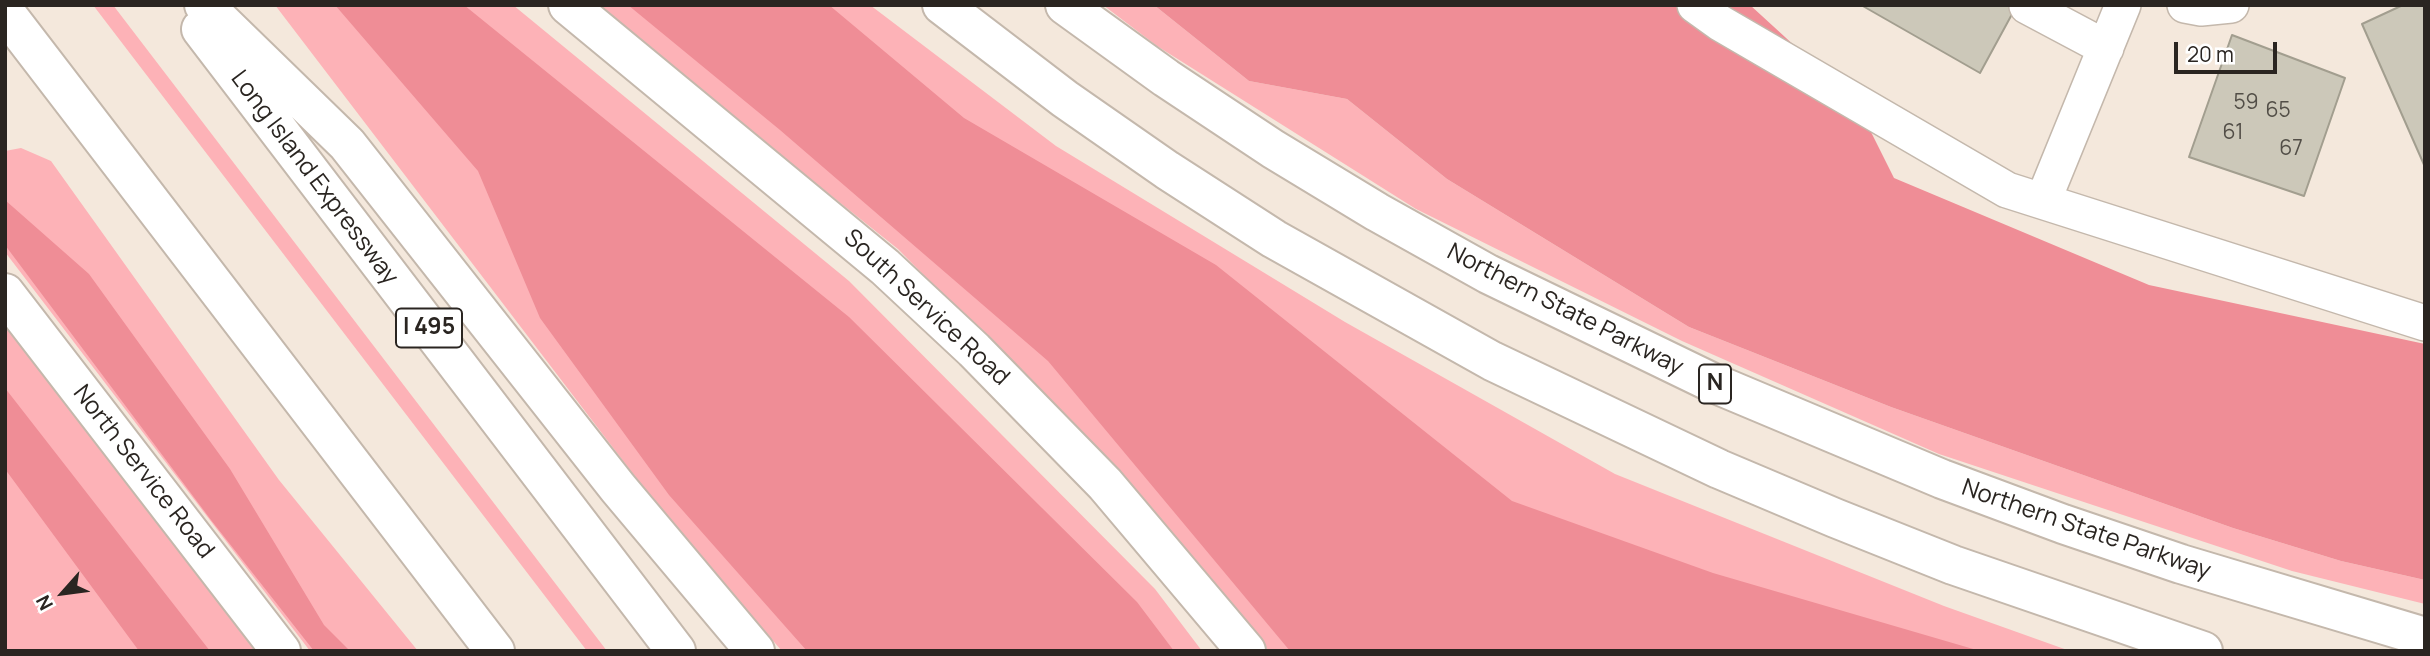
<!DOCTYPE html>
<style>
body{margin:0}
#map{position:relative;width:2430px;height:656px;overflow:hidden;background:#f4e8dc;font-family:Manrope,sans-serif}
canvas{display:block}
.frame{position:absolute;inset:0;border:7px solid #2a2521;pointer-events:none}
.north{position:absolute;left:28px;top:558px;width:70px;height:70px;-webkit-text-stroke:5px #fff;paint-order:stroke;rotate:242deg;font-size:19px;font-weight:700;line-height:28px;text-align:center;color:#2a2521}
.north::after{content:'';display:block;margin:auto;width:24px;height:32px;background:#2a2521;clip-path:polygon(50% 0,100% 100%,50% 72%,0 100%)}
.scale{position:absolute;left:2174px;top:42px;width:103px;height:32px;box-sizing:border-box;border:4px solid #2a2521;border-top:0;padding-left:9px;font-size:21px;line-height:24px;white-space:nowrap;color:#2a2521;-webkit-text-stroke:5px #fff;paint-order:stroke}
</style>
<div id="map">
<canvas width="2430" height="656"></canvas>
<div class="frame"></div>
<div class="north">N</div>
<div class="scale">20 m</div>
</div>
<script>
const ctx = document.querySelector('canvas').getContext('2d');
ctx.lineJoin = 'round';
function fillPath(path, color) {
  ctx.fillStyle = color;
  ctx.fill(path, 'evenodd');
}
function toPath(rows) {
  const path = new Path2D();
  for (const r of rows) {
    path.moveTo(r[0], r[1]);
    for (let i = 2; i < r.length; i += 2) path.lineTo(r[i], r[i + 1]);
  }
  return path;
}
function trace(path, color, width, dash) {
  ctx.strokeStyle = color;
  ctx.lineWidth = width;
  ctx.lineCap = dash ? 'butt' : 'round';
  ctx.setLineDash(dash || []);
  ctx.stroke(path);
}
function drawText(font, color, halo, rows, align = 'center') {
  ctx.font = font + ' Manrope,sans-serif';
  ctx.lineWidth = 7;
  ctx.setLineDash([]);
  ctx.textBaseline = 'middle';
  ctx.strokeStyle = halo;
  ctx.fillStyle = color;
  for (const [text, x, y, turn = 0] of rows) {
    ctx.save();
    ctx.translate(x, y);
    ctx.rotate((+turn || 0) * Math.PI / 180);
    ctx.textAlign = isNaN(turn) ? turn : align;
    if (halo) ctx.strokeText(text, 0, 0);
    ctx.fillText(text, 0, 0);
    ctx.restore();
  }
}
fillPath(toPath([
 [93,5,113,5,607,651,587,651],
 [275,5,513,5,849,281,1155,589,1202,651,782,651,675,529],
 [592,5,870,5,1056,146,1345,322,1615,474,1944,606,2070,651,1269,651,1150,506,898,249],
 [1103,5,1154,5,1249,81,1347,99,1447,179,1689,327,1891,407,2233,528,2341,561,2425,580,2425,604,2292,571,1939,454,1682,341,1416,209,1157,46],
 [21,148,51,161,279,480,418,651,310,651,5,252,5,151],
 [5,293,281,651,5,651]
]), '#fdb2b7');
fillPath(toPath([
 [335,5,464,5,849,317,1137,602,1174,651,807,651,669,495,540,318,478,171],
 [628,5,829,5,964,118,1216,265,1512,501,1713,573,1980,651,1290,651,1048,361,780,130],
 [1154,5,1750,5,1856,102,1894,178,2149,285,2425,344,2425,580,2341,561,2233,528,1891,407,1689,327,1447,179,1347,99,1249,81],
 [5,200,89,274,230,469,324,625,350,651,314,651,211,520,5,245],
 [5,388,210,651,139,651,5,469]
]), '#ef8d96');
const building = toPath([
 [1861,5,2017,5,1980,73,1861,5],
 [2403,5,2425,5,2425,167,2362,24,2403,5],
 [2232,35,2345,78,2304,196,2189,157,2232,35]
]);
fillPath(building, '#ccc8b9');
trace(building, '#a29e8f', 2);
const minor = toPath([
 [1695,5,1720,23,2007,190,2425,323],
 [2185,5,2201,8,2231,5],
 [2027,6,2106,48],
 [2043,201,2123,5]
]);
const major = toPath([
 [568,5,885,267,974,350,1105,484,1246,651],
 [5,293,281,651]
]);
const highway = toPath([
 [204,5,347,144,618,488,755,651],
 [942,5,1065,99,1167,170,1274,239,1492,361,1719,469,1835,518,1953,565,2203,651],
 [1065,5,1166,78,1273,149,1377,212,1488,274,1711,382,1942,479,2063,524,2181,564,2425,637],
 [5,12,495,651],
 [201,29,676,651]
]);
trace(minor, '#c4b8ac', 38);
trace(major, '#c4b8ac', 42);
trace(highway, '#c4b8ac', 42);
trace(minor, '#fff', 35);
trace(major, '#fff', 38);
trace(highway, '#fff', 38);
drawText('21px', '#524e47', null, [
 ["59",2246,103],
 ["65",2278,111],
 ["61",2233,133],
 ["67",2291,149]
]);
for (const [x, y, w] of [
 [429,328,66],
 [1715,384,32]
]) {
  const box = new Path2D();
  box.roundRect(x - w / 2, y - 19.5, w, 39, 5);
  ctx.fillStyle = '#fff';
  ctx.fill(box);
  trace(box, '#2a2521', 2);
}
drawText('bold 23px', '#2a2521', null, [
 ["I 495",429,328],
 ["N",1715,384]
]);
drawText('24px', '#2a2521', '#fff', [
 ["Long Island Expressway",314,178,53],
 ["South Service Road",926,308,43],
 ["Northern State Parkway",1565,310,27],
 ["North Service Road",143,472,52],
 ["Northern State Parkway",2086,530,19]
]);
</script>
